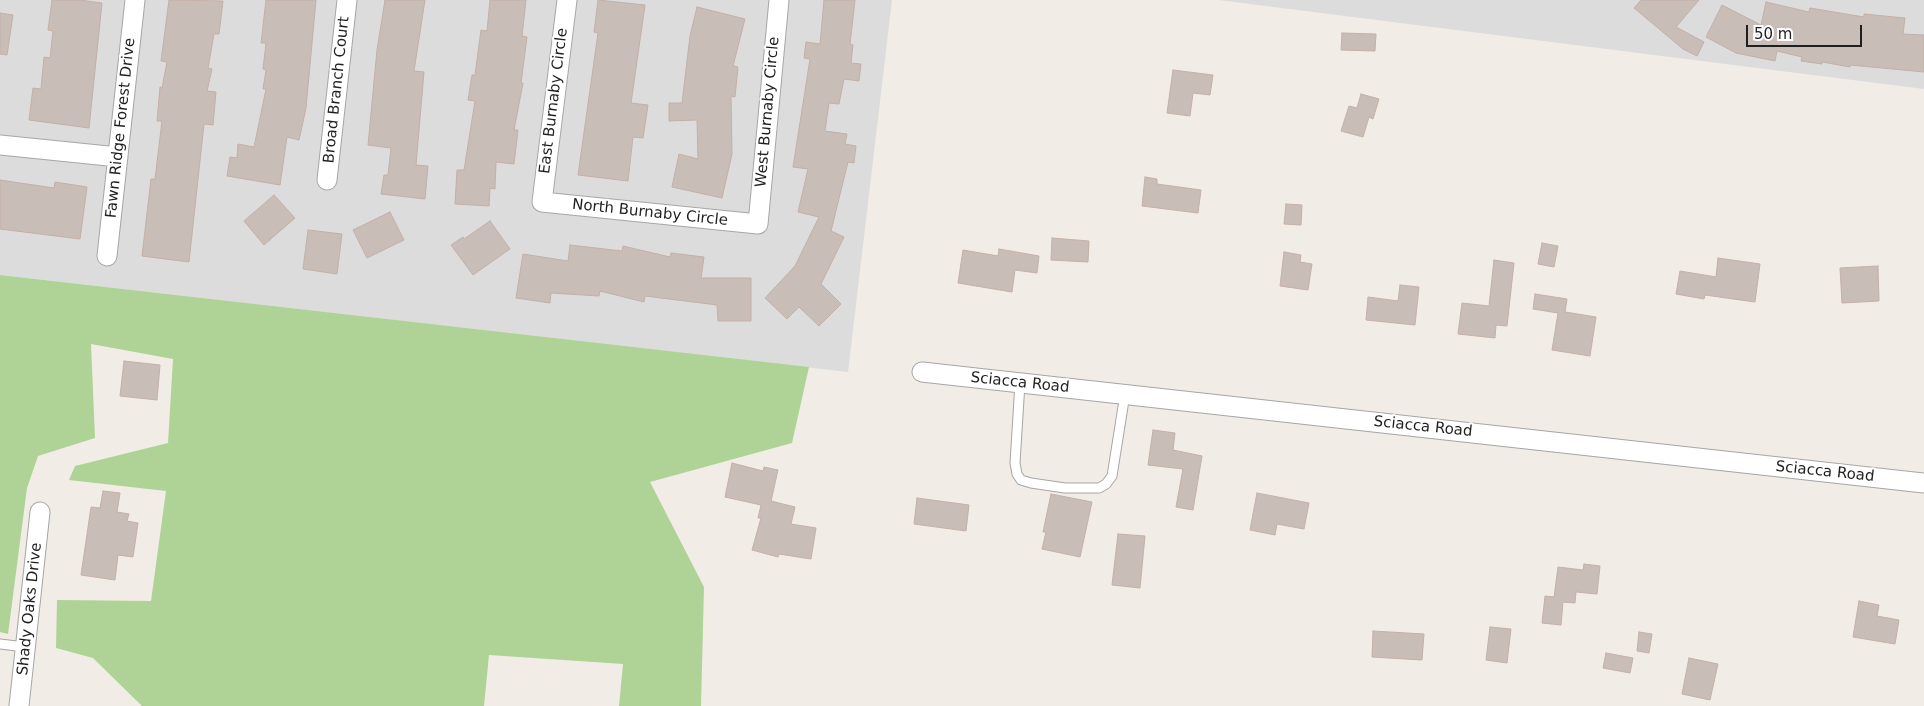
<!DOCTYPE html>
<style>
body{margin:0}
#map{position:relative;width:1924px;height:706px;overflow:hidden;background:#f1ece5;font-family:"DejaVu Sans",sans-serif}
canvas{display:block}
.scale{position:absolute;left:1746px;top:25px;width:116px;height:22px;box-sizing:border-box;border:2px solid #1f1f1f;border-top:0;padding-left:6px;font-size:15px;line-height:18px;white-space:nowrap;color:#1f1f1f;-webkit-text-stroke:4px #fff;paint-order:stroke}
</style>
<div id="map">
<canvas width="1924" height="706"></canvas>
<div class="scale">50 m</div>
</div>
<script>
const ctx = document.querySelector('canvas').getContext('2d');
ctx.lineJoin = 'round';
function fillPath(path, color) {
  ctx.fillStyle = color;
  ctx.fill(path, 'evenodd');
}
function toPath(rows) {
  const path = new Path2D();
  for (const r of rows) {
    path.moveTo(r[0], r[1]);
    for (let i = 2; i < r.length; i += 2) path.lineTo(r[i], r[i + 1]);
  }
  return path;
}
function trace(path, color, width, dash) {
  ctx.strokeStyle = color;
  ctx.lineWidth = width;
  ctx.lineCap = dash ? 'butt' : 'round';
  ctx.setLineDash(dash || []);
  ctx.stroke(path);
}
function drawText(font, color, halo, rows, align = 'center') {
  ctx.font = font + ' "DejaVu Sans",sans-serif';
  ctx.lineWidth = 4;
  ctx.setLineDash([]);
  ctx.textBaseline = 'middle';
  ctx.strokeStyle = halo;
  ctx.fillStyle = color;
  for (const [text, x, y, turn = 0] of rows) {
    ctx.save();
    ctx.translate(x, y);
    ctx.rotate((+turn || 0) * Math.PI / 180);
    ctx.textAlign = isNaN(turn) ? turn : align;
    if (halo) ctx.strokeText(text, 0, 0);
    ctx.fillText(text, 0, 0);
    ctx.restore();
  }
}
fillPath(toPath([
 [0,0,892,0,848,372,0,275],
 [1218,0,1924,0,1924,89]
]), '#dddcdc');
fillPath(toPath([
 [0,275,809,367,792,443,650,482,704,587,701,706,619,706,623,664,489,655,484,706,142,706,93,658,56,648,57,600,151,601,166,491,69,480,75,466,168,443,173,359,91,344,95,438,38,456,27,488,8,634,0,632]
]), '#afd397');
const building = toPath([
 [52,0,80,0,102,3,89,128,29,120,33,88,41,89,44,57,50,58,53,31,48,30,52,0],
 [169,0,223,1,219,34,214,34,208,68,212,69,207,91,216,92,213,125,204,124,189,262,142,256,151,179,155,179,162,121,157,121,160,87,162,88,167,62,161,61,169,0],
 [266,0,316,0,306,108,299,140,287,137,280,185,227,176,230,157,237,158,238,144,254,147,266,89,263,89,266,70,263,69,266,43,261,43,266,0],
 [385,0,425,0,414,71,424,72,416,165,428,166,425,199,381,194,384,175,388,175,391,148,368,145,377,50,385,0],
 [490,0,526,0,522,36,527,37,521,83,523,83,514,130,518,130,514,164,496,162,495,189,490,188,489,206,455,204,457,170,464,170,475,101,468,100,472,75,475,75,481,30,487,31,490,0],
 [598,0,645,5,631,103,648,105,643,138,633,137,628,181,578,175,598,33,594,32,598,0],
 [824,0,855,0,850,44,853,45,851,63,861,64,859,81,844,79,839,104,829,103,825,131,847,134,845,144,856,146,854,163,848,162,831,231,844,237,821,284,841,304,819,326,799,307,787,319,765,298,795,266,819,217,798,212,808,169,793,167,810,59,804,58,806,42,820,44,824,0],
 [1641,0,1699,0,1676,27,1704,42,1697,56,1683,49,1634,8,1641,0],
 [1766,2,1809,12,1810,8,1864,17,1864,14,1905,18,1903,34,1924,35,1924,72,1850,65,1850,67,1822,62,1822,64,1801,61,1802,57,1777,51,1775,61,1736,53,1706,37,1722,5,1761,25,1766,2],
 [697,7,745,19,733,66,738,67,735,97,731,96,732,154,722,198,672,187,679,154,698,159,697,120,669,121,669,103,682,103,690,36,697,7],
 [0,13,13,15,7,55,0,54,0,13],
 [1342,33,1376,34,1375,51,1341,50,1342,33],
 [1173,70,1213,75,1210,95,1193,93,1190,116,1167,113,1173,70],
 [1361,94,1379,99,1373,119,1369,117,1363,137,1341,131,1349,106,1357,108,1361,94],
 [1145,177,1157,179,1157,184,1201,190,1198,213,1142,206,1145,177],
 [0,180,54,188,55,182,87,187,80,239,0,229,0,180],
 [274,195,295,218,264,245,244,221,274,195],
 [1286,204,1302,205,1301,225,1284,224,1286,204],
 [390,212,404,240,367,258,353,230,390,212],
 [490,221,510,249,473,275,451,245,463,237,464,239,490,221],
 [308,230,342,234,337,274,303,269,308,230],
 [1052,238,1089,241,1088,262,1051,260,1052,238],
 [1542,243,1558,246,1554,267,1538,264,1542,243],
 [570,245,622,251,623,246,670,257,671,253,704,257,701,278,751,278,751,321,718,321,717,305,645,296,644,302,600,291,599,296,551,293,550,303,516,298,523,254,568,261,570,245],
 [999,249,1039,256,1037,273,1015,270,1012,292,958,283,963,250,998,256,999,249],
 [1284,252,1301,255,1300,262,1312,264,1308,290,1280,286,1284,252],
 [1718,258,1760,264,1755,302,1705,295,1704,299,1676,294,1680,271,1716,277,1718,258],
 [1494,260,1514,263,1507,326,1496,325,1495,338,1458,334,1462,303,1489,306,1494,260],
 [1878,266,1879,301,1842,303,1840,268,1878,266],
 [1400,285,1419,287,1415,325,1366,320,1368,297,1398,301,1400,285],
 [1535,294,1567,299,1565,312,1596,317,1590,356,1552,350,1558,313,1533,309,1535,294],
 [124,361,160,365,157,400,120,396,124,361],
 [1153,430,1175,433,1173,450,1202,456,1193,510,1176,507,1183,469,1148,465,1153,430],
 [732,463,763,471,764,467,778,470,771,501,795,507,791,524,816,528,811,559,779,554,778,557,752,550,761,518,758,518,761,505,725,497,732,463],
 [103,491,120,493,117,512,129,514,127,521,138,523,133,557,118,555,115,580,81,575,91,507,100,508,103,491],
 [1257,493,1309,503,1304,529,1277,524,1275,535,1250,530,1257,493],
 [1051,494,1092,502,1080,557,1042,549,1046,532,1043,532,1051,494],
 [917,498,969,505,966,531,914,524,917,498],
 [1118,534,1145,536,1140,588,1112,585,1118,534],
 [1584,564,1600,566,1597,594,1576,592,1575,603,1563,602,1561,625,1542,623,1545,596,1554,597,1558,567,1583,570,1584,564],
 [1859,601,1879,605,1877,616,1899,620,1895,644,1853,637,1859,601],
 [1490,627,1511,629,1507,663,1486,660,1490,627],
 [1373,631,1424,634,1422,660,1372,657,1373,631],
 [1639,632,1652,634,1649,653,1637,651,1639,632],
 [1606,653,1633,658,1630,673,1603,668,1606,653],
 [1689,658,1718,664,1710,700,1682,694,1689,658]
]);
fillPath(building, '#c9bdb8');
trace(building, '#c4b0a6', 1);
const lane = toPath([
 [1020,383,1015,463,1017,474,1021,480,1031,483,1065,488,1099,488,1106,484,1112,476,1125,394],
 [0,644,25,647]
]);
const street = toPath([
 [567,0,542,202,758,224,779,0],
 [0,145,118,157],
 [327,180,347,0],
 [107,256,135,0],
 [922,372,1924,483],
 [19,706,40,512]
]);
trace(lane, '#a6a6a6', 11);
trace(street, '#a6a6a6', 21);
trace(lane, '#fff', 9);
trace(street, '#fff', 19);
drawText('15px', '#1f1f1f', '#fff', [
 ["Broad Branch Court",337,90,-84],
 ["East Burnaby Circle",554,101,-83],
 ["West Burnaby Circle",768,112,-85],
 ["Fawn Ridge Forest Drive",121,128,-84],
 ["North Burnaby Circle",650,213,6],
 ["Sciacca Road",1020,383,6],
 ["Sciacca Road",1423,427,6],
 ["Sciacca Road",1825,472,6],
 ["Shady Oaks Drive",30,609,-84]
]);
</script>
